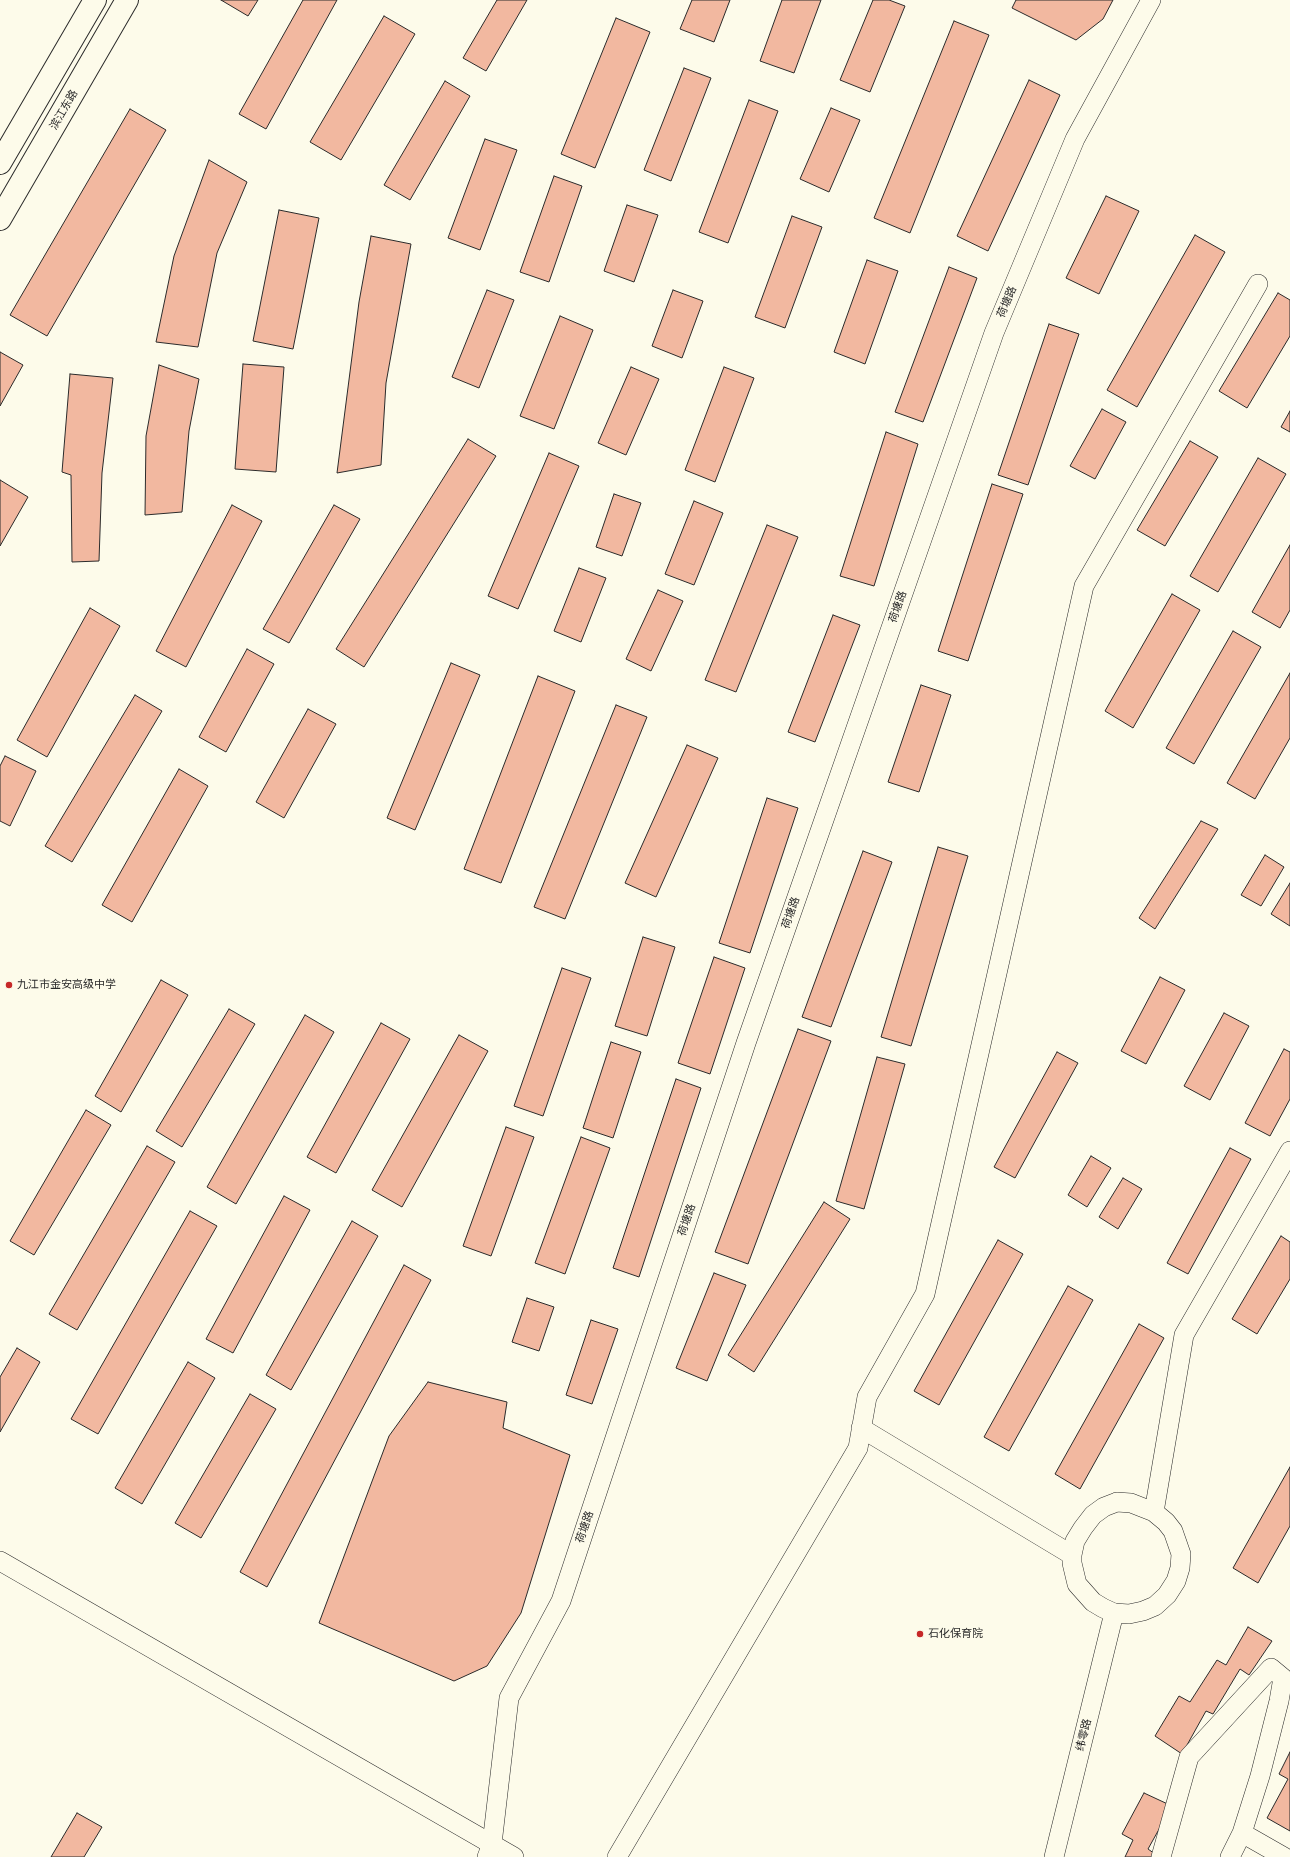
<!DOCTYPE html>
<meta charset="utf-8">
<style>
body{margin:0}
canvas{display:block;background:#fdfbea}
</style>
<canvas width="1290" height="1857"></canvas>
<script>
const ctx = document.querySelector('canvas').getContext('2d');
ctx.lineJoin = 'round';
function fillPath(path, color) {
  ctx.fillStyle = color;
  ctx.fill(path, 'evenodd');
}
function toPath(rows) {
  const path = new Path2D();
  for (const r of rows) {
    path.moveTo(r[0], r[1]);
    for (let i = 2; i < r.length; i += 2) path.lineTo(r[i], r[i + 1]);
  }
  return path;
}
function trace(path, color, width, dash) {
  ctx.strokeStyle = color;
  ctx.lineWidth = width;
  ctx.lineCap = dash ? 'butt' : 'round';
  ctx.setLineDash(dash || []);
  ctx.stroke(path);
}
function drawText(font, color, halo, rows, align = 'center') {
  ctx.font = font + ' "Fira Sans Condensed","Noto Sans SC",sans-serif';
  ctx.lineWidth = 3;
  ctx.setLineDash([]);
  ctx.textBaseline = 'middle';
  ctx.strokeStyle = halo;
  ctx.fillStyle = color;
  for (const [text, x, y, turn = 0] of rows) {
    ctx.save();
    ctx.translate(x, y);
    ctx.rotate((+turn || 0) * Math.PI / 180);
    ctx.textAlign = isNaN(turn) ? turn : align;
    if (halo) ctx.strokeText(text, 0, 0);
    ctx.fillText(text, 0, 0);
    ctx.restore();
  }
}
const building = toPath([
 [221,0,258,0,248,16,221,0],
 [303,0,337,0,266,129,239,114,303,0],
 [497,0,527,0,486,71,463,58,497,0],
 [692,0,730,0,714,42,680,29,692,0],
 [782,0,821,0,794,73,760,61,782,0],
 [873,0,889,0,905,6,870,92,840,80,873,0],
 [1016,0,1113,0,1103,19,1076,40,1012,8,1016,0],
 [384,16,415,34,341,160,310,142,384,16],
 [616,18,650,32,595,168,561,154,616,18],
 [954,21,989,35,910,233,874,218,954,21],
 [684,68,711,78,671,181,644,170,684,68],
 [1029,80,1060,95,988,251,957,236,1029,80],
 [445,81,470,96,410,200,384,185,445,81],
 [749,100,778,111,728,243,699,232,749,100],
 [831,108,860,120,829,192,800,179,831,108],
 [130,109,166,130,47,336,10,315,130,109],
 [485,139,517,150,480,250,448,238,485,139],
 [209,160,247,182,217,253,198,347,156,342,174,256,209,160],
 [554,176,582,186,549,282,520,272,554,176],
 [1106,196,1139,211,1099,294,1066,278,1106,196],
 [627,205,658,215,634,282,604,271,627,205],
 [279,210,319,218,293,349,253,341,279,210],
 [792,216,822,227,785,328,755,317,792,216],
 [1195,235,1225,252,1137,407,1107,390,1195,235],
 [371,236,411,244,386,383,381,465,337,473,359,302,371,236],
 [867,260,898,271,865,364,834,352,867,260],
 [949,267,977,278,923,422,895,412,949,267],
 [487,290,514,300,479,388,452,377,487,290],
 [673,290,703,301,682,358,652,346,673,290],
 [1278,293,1290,300,1290,336,1247,408,1219,391,1278,293],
 [560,316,593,330,554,429,520,416,560,316],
 [1049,324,1079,334,1028,485,998,475,1049,324],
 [0,352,23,365,0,406,0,352],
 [243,364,284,367,276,472,235,469,243,364],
 [159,365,199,379,189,431,182,512,145,515,146,436,159,365],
 [631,367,659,379,626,455,598,443,631,367],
 [724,367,754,378,715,482,685,470,724,367],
 [70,374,113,378,102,473,99,561,72,562,71,475,62,472,70,374],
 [1102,409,1126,422,1095,479,1070,466,1102,409],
 [1290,411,1290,432,1281,427,1290,411],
 [886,432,918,444,874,586,840,576,886,432],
 [468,439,496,456,364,667,336,649,468,439],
 [1190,441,1218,457,1165,546,1137,530,1190,441],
 [549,453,579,466,518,609,488,596,549,453],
 [1258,458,1286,474,1218,592,1190,576,1258,458],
 [0,480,28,497,0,546,0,480],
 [992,484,1023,494,968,661,938,651,992,484],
 [614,494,641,503,622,556,596,547,614,494],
 [694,501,723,513,694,585,665,574,694,501],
 [232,505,262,521,186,667,156,651,232,505],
 [334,505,360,519,289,643,263,629,334,505],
 [767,525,798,537,736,692,705,680,767,525],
 [1290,545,1290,610,1280,628,1252,612,1290,545],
 [579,568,606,578,581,642,554,631,579,568],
 [658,590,683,601,651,671,626,659,658,590],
 [1172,594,1200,610,1133,728,1105,711,1172,594],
 [90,608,120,626,47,757,17,740,90,608],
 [833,615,860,625,815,742,788,732,833,615],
 [1233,631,1261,647,1194,764,1166,748,1233,631],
 [247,649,274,664,226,752,199,737,247,649],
 [451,663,480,675,415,830,387,818,451,663],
 [1290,673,1290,738,1255,799,1227,783,1290,673],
 [538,676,575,691,501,883,464,869,538,676],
 [921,685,951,695,919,792,888,782,921,685],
 [135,695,162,711,72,862,45,846,135,695],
 [616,705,647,717,565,919,534,907,616,705],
 [308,709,336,724,284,818,256,802,308,709],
 [687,745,718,758,656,897,625,883,687,745],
 [5,756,36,771,10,826,0,821,0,766,5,756],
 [179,769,208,786,132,922,102,905,179,769],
 [767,798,798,808,750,953,719,943,767,798],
 [1201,821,1218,829,1155,929,1139,918,1201,821],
 [938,847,968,856,911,1046,881,1037,938,847],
 [863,851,892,862,831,1027,802,1017,863,851],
 [1265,855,1284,867,1261,906,1241,895,1265,855],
 [1290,883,1290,926,1271,914,1290,883],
 [643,937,675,947,647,1036,615,1026,643,937],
 [714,957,745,968,710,1074,678,1063,714,957],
 [562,968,591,978,543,1116,514,1106,562,968],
 [1160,977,1185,990,1146,1064,1121,1051,1160,977],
 [161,980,188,995,121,1112,95,1096,161,980],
 [229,1009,255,1024,182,1147,156,1131,229,1009],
 [1224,1013,1249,1026,1210,1100,1184,1086,1224,1013],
 [305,1015,334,1032,236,1204,207,1187,305,1015],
 [381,1023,410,1039,336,1173,307,1157,381,1023],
 [798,1029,831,1041,748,1264,715,1252,798,1029],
 [459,1035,488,1051,402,1207,372,1190,459,1035],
 [611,1042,641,1052,613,1138,583,1128,611,1042],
 [1284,1049,1290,1052,1290,1099,1270,1136,1245,1123,1284,1049],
 [1057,1052,1078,1063,1015,1178,994,1167,1057,1052],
 [877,1057,905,1064,864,1209,836,1201,877,1057],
 [676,1079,701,1088,639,1277,613,1268,676,1079],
 [86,1110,111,1125,34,1255,10,1241,86,1110],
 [506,1127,534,1137,491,1256,463,1246,506,1127],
 [581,1137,610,1148,565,1274,535,1263,581,1137],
 [147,1146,175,1162,77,1330,49,1314,147,1146],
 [1230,1148,1251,1159,1188,1274,1167,1263,1230,1148],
 [1091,1156,1111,1168,1087,1207,1068,1195,1091,1156],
 [1123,1178,1142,1189,1118,1229,1099,1217,1123,1178],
 [284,1196,310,1210,233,1353,206,1339,284,1196],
 [824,1202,850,1219,754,1372,728,1355,824,1202],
 [190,1211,217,1226,98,1434,71,1419,190,1211],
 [352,1221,378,1236,291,1390,266,1375,352,1221],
 [1281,1236,1290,1242,1290,1279,1257,1334,1232,1319,1281,1236],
 [998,1240,1023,1254,939,1405,914,1391,998,1240],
 [404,1265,431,1280,267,1587,240,1572,404,1265],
 [714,1273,746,1285,707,1381,676,1368,714,1273],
 [1068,1286,1093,1300,1009,1451,984,1437,1068,1286],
 [527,1298,554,1307,539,1351,512,1342,527,1298],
 [591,1320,618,1329,592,1404,566,1395,591,1320],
 [1139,1324,1164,1338,1080,1489,1055,1474,1139,1324],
 [17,1348,40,1362,0,1432,0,1377,17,1348],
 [188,1362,215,1378,142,1504,115,1488,188,1362],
 [428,1382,507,1402,503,1428,570,1455,521,1613,487,1666,454,1681,319,1623,389,1436,428,1382],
 [250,1394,276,1409,201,1538,175,1523,250,1394],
 [1290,1467,1290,1526,1258,1583,1233,1568,1290,1467],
 [1248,1627,1272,1641,1249,1675,1240,1669,1213,1714,1206,1711,1182,1754,1155,1736,1179,1696,1190,1702,1217,1660,1226,1665,1248,1627],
 [1290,1752,1290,1831,1267,1818,1288,1779,1279,1774,1290,1752],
 [1144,1793,1172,1806,1148,1849,1155,1854,1153,1857,1125,1857,1133,1840,1122,1834,1144,1793],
 [77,1813,102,1827,84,1857,51,1857,77,1813]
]);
fillPath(building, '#f2b8a0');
trace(building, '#2b2b2b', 1);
const minor = toPath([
 [861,1428,1072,1555],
 [1117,1502,1131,1503,1154,1512,1166,1522,1173,1531,1181,1554,1180,1568,1176,1581,1167,1595,1155,1606,1143,1611,1129,1614,1114,1613,1103,1608,1093,1602,1077,1584,1072,1563,1072,1555,1075,1541,1083,1528,1093,1515,1104,1507,1117,1502],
 [1154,1512,1184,1335,1290,1151],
 [0,1561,514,1857],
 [1242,1833,1284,1857],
 [487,1857,492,1844,509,1698,561,1601,746,1043,994,333,1075,139,1151,0],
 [617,1857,858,1448,867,1397,925,1294,1084,586,1258,284],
 [1054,1857,1114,1613],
 [1161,1857,1189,1757,1271,1668,1283,1678,1279,1701,1260,1776,1242,1833,1230,1857]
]);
const major = toPath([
 [0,163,95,0],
 [0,219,127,0]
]);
trace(minor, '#2b2b2b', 20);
trace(major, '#2b2b2b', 24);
trace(minor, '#fdfbea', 19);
trace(major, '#fdfbea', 22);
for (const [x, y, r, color] of [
 [9,985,4,"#c62828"],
 [920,1634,4,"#c62828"]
]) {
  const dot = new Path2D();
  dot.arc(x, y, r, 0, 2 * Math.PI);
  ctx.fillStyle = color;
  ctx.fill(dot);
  trace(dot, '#fdfbea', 1.5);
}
drawText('11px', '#2b2b2b', '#fdfbea', [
 ["滨江东路",64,110,-60],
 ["荷塘路",1007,302,-67],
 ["荷塘路",898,607,-71],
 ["荷塘路",791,913,-71],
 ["荷塘路",687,1220,-72],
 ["荷塘路",585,1527,-72],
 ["纬零路",1084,1735,-76]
]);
drawText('11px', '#2b2b2b', '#fdfbea', [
 ["九江市金安高级中学",17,985],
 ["石化保育院",928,1634]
], 'left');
</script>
